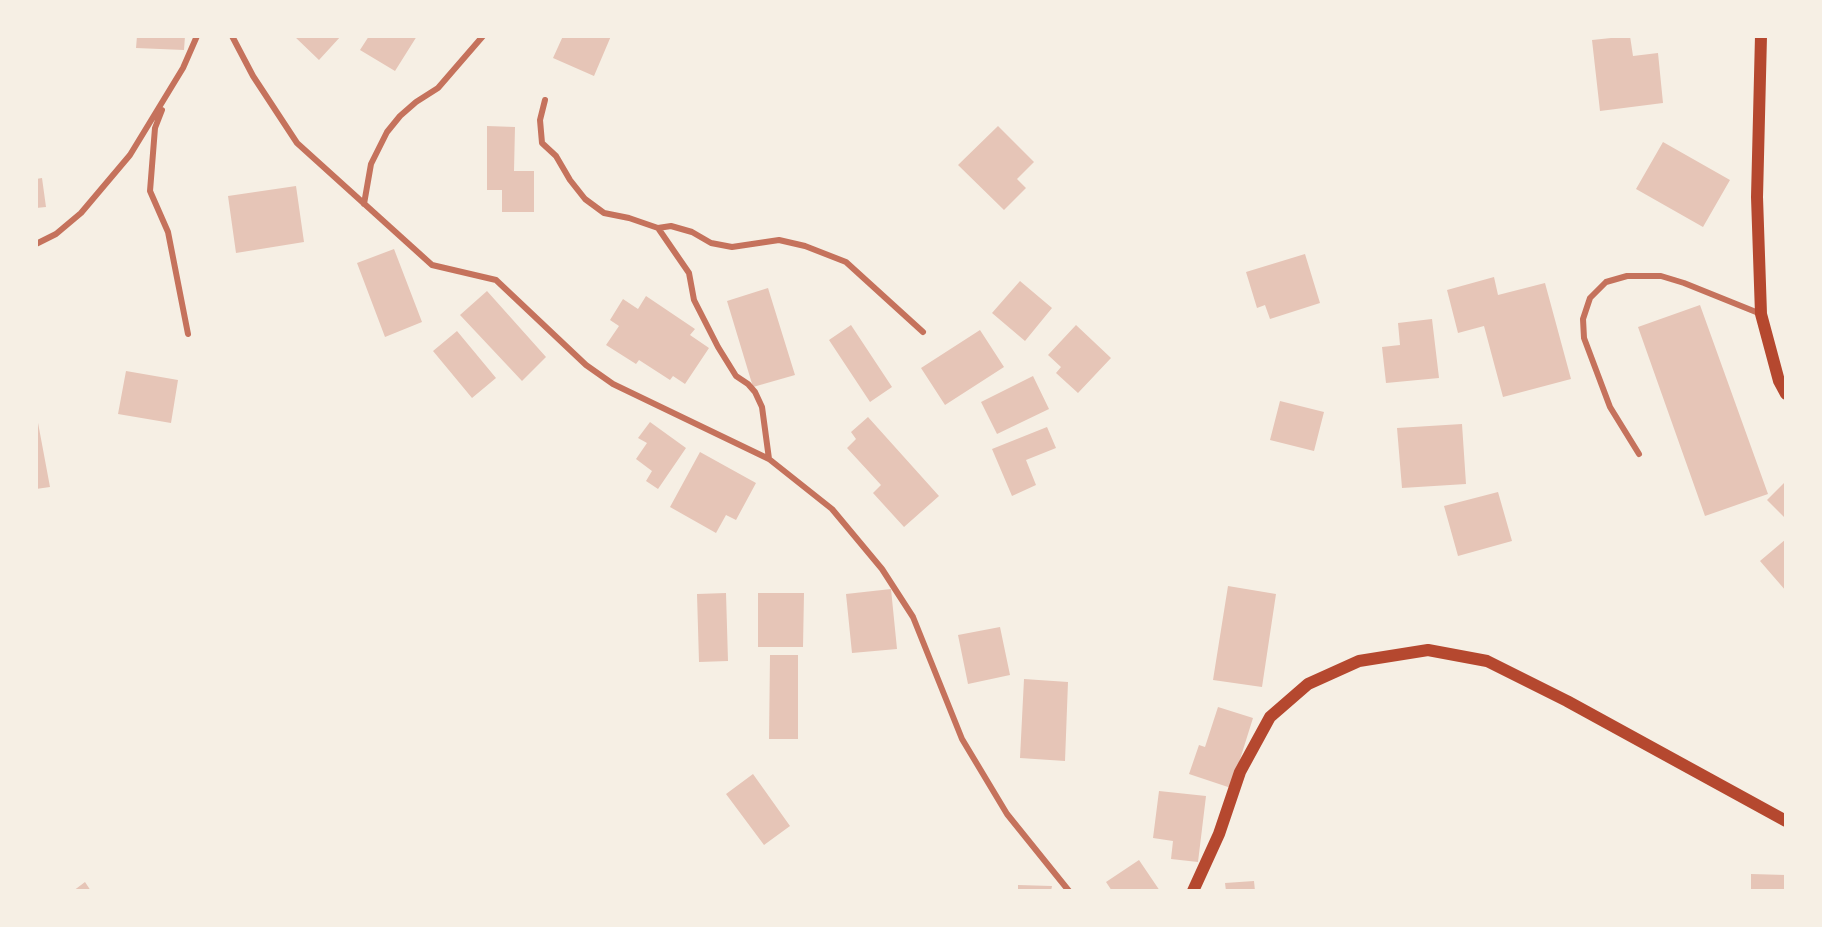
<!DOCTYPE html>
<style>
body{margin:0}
#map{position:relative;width:1822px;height:927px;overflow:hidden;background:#f6efe4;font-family:Manrope,sans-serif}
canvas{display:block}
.frame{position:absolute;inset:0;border:38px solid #f6efe4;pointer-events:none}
</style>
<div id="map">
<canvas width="1822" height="927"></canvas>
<div class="frame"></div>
</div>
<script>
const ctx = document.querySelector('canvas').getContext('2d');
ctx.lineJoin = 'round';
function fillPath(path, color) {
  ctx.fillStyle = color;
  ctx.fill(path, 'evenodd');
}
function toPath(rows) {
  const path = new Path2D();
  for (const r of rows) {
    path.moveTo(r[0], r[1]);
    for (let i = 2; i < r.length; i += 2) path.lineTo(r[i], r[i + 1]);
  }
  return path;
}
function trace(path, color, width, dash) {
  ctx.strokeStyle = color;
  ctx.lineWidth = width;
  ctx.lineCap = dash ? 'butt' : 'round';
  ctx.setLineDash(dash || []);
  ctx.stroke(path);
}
fillPath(toPath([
 [137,36,185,36,184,50,136,48],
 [294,36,341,36,319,60],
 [369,36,417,36,395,71,360,50],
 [563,36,611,36,594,76,553,58],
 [1630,36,1633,56,1658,53,1663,103,1600,111,1592,40],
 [487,126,515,127,514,171,534,171,534,212,502,212,502,190,487,190],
 [998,126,1034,162,1017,179,1026,188,1004,210,958,165],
 [1663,142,1730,180,1703,227,1636,189],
 [42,178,46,207,36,208,36,179],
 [296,186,304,242,236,253,228,196],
 [394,249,422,322,385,337,357,263],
 [1305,254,1320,303,1270,319,1265,305,1257,308,1246,272],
 [1494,277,1498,295,1545,283,1571,379,1503,397,1484,326,1458,333,1447,290],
 [1020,281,1052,308,1025,341,992,313],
 [768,288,795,375,753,387,727,301],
 [487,291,546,357,522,381,460,315],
 [646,296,695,329,690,335,709,348,685,384,673,376,670,380,639,360,636,364,606,345,619,326,610,320,623,299,638,309],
 [1700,305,1768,494,1705,516,1638,327],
 [1432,319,1439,378,1386,383,1382,347,1400,345,1398,323],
 [851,325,892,387,870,402,829,340],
 [1076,325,1111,358,1078,393,1056,373,1061,367,1048,355],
 [980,330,1004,367,945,405,921,368],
 [457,331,496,378,472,398,433,351],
 [126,371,178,380,171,423,118,414],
 [1033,376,1049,409,997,434,981,402],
 [1280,401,1324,412,1314,451,1270,440],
 [36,412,50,487,36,489],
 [868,417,939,496,904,527,873,493,881,485,847,448,856,439,851,432],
 [650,422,686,448,658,489,646,481,652,471,636,459,647,443,638,438],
 [1462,424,1466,484,1402,488,1397,428],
 [1047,427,1056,448,1026,460,1036,485,1012,496,992,449],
 [700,452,756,483,736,520,726,515,716,533,670,507],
 [1786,481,1786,519,1767,500],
 [1498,492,1512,541,1458,556,1444,506],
 [1786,539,1786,591,1760,561],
 [1228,586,1276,594,1262,687,1213,680],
 [891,589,897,649,852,653,846,594],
 [726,593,728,661,699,662,697,594],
 [758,593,804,593,803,647,758,647],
 [1000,627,1010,675,968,684,958,635],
 [770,655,798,655,798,739,769,739],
 [1024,679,1068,682,1065,761,1020,758],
 [1218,707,1253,718,1231,788,1189,774,1199,745,1205,747],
 [753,774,790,826,764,845,726,794],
 [1159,791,1206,796,1198,862,1171,859,1173,841,1153,838],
 [1139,860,1160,891,1112,891,1106,882],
 [1751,874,1786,875,1786,891,1751,891],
 [1254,881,1255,891,1226,891,1225,883],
 [85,882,91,891,73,891],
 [1018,885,1052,886,1051,891,1018,891]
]), '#e6c5b7');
trace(toPath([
 [232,36,253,76,297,143,432,265,496,280,586,365,613,384,769,459,832,509,882,569,913,617,962,739,1007,814,1069,891],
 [545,100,540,120,542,143,556,156,570,180,585,199,604,213,629,218,658,228,689,273,694,300,718,347,736,376,748,384,755,392,762,407,769,459],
 [162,110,155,128,150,191,168,232,188,334],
 [364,204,371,164,387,132,400,116,416,102,438,88,483,36],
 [658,228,671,226,692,232,711,243,732,247,779,240,805,246,846,262,923,332],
 [36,244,56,234,81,213,130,155,183,68,197,36],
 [1639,454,1610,407,1584,338,1583,319,1590,298,1606,282,1627,276,1661,276,1684,283,1761,314]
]), '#c5725c', 6);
trace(toPath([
 [1761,36,1757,197,1761,314,1779,381,1786,394],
 [1193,891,1219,834,1240,772,1270,717,1308,684,1359,661,1428,650,1487,661,1567,701,1786,821]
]), '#b5482f', 12);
</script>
